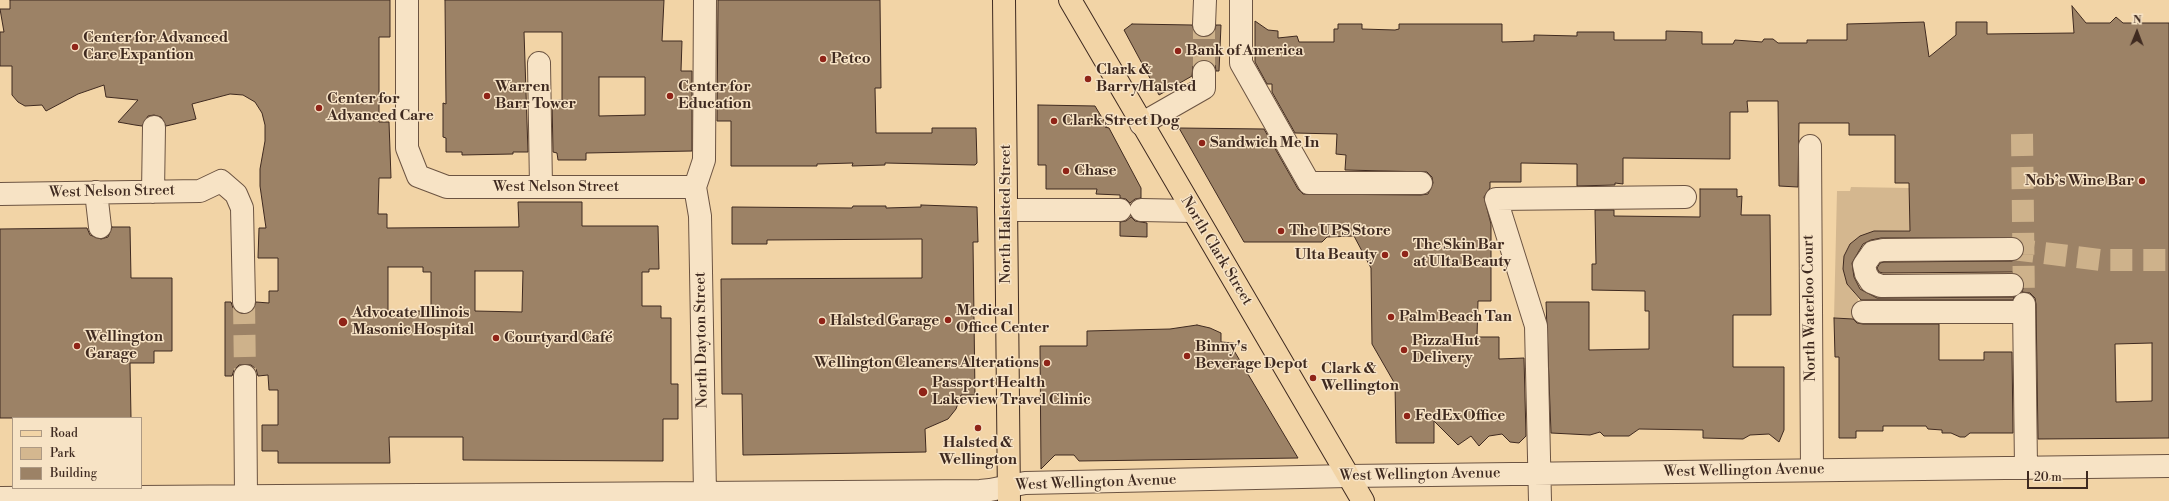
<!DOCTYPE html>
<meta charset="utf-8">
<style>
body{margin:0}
#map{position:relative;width:2169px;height:501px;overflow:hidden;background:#f2d4a6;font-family:"Libre Bodoni",serif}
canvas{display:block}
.legend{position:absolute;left:12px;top:417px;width:130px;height:72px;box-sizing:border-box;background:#f7e3c5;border:1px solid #ad9983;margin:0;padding:5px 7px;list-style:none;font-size:12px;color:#3f2a20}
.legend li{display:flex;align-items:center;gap:8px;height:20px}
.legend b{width:20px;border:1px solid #ad9983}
.north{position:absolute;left:2117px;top:12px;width:40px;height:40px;-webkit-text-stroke:3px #f7e3c5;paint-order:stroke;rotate:1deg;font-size:11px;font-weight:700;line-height:16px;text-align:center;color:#3f2a20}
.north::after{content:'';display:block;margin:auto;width:14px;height:18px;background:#3f2a20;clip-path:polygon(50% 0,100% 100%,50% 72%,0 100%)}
.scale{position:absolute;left:2027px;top:471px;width:61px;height:18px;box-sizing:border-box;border:2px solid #3f2a20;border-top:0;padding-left:5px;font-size:12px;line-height:14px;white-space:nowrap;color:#3f2a20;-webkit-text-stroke:3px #f7e3c5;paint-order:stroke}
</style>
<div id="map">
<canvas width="2169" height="501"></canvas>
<ul class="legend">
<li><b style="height:5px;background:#f2d4a6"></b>Road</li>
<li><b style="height:11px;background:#d4b78f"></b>Park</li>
<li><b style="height:11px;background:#9c8266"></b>Building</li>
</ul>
<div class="north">N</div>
<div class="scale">20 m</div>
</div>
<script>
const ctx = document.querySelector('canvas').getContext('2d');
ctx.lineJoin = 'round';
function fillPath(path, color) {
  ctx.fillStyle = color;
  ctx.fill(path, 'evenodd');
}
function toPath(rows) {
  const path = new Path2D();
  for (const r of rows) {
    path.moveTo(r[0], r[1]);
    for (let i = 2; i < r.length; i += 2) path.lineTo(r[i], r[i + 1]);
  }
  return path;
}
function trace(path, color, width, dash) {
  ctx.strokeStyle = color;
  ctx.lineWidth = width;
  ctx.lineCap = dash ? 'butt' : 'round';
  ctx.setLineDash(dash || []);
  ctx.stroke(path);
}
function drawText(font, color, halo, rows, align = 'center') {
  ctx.font = font + ' "Libre Bodoni",serif';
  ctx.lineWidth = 3;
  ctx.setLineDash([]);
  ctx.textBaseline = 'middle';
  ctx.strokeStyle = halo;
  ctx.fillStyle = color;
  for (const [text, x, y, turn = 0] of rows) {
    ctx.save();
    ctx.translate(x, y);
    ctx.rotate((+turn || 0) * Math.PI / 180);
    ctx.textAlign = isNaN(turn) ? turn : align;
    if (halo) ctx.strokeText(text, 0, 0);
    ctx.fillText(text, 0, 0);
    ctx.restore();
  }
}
fillPath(toPath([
 [1851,187,1909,188,1910,230,1874,231,1860,236,1850,244,1844,256,1843,269,1847,284,1858,298,1860,319,1834,318,1837,191,1850,191]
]), '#d4b78f');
const building = toPath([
 [10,0,390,0,390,37,379,37,379,122,389,122,391,178,379,178,378,214,387,214,387,228,519,227,518,202,582,202,582,226,658,226,659,269,649,269,649,272,642,272,642,306,661,306,661,318,671,318,671,384,678,384,678,419,663,419,663,461,463,460,463,437,389,437,390,463,278,463,278,451,262,451,262,425,278,425,278,390,269,390,268,375,258,376,256,369,251,365,239,365,234,370,232,376,225,376,225,302,231,302,233,308,238,313,245,314,251,312,256,302,269,303,269,291,278,291,278,258,258,258,259,228,266,228,260,186,260,169,265,141,265,125,262,113,255,102,243,95,230,94,192,104,196,119,166,126,161,117,154,115,148,116,142,126,135,125,118,122,138,100,106,97,104,85,78,94,46,111,42,105,25,106,18,102,12,95,12,66,0,66,0,32,4,32,0,9,10,9,10,0],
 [388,267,423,267,423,272,431,272,431,311,388,311,388,267],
 [475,271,523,271,522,312,475,311,475,271],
 [445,0,664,0,662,41,682,41,681,71,692,71,692,151,586,153,586,160,558,160,557,153,553,152,552,101,562,100,562,32,524,32,528,152,513,152,513,154,462,155,462,152,446,152,446,138,443,137,443,103,446,104,445,0],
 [599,77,645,77,645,115,599,116,599,77],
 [718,0,880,0,881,88,875,88,876,133,932,133,932,128,976,128,977,163,975,165,885,163,885,165,852,166,853,163,817,164,817,166,731,166,731,121,717,121,718,0],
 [2072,6,2086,23,2110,23,2116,17,2123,23,2169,23,2169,438,2038,439,2036,304,2035,298,2030,293,2022,292,2024,285,2023,278,2018,274,2012,272,1883,273,1879,272,1877,268,1880,263,1884,262,2012,261,2023,255,2024,249,2023,242,2018,238,1881,238,1871,240,1863,244,1852,263,1854,277,1860,289,1877,298,2014,297,2013,300,1861,300,1847,284,1843,269,1844,256,1850,244,1860,236,1874,231,1910,231,1909,183,1895,183,1895,135,1849,135,1849,123,1799,123,1798,187,1779,186,1778,101,1747,101,1748,112,1730,112,1730,159,1623,158,1623,184,1615,183,1615,185,1577,186,1577,164,1521,163,1521,182,1490,182,1490,188,1484,197,1491,224,1491,301,1478,301,1477,337,1499,337,1499,359,1524,358,1526,436,1519,443,1510,442,1502,434,1489,436,1479,446,1471,436,1458,445,1434,421,1434,443,1396,443,1395,384,1372,344,1371,268,1354,236,1327,237,1322,242,1244,242,1179,128,1264,129,1298,189,1303,194,1421,195,1428,194,1433,183,1432,177,1427,172,1345,170,1346,155,1336,154,1337,134,1295,133,1272,92,1272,84,1267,84,1255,62,1255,21,1268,30,1278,31,1278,38,1297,36,1299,42,1334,42,1334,29,1338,29,1338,24,1362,24,1362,29,1395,30,1399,29,1399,24,1502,24,1502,42,1534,41,1534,35,1577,36,1577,32,1614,32,1614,40,1666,40,1666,31,1702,32,1702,44,1733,44,1735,40,1762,42,1764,39,1773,39,1778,43,1807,43,1807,40,1847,40,1847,24,1924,22,1929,57,1956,35,1956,22,1987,22,1987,34,2074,33,2072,6],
 [2152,343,2152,401,2116,402,2115,344,2152,343],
 [1132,24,1192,25,1197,35,1204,37,1214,32,1216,25,1221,25,1219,71,1216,71,1215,65,1210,61,1198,61,1193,66,1192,76,1159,95,1124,30,1132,24],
 [1038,105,1095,106,1107,126,1105,127,1109,128,1141,188,1141,198,1135,199,1130,203,1126,199,1120,198,1120,195,1096,194,1097,189,1046,189,1046,165,1038,165,1038,105],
 [1700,189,1737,189,1737,197,1742,196,1741,215,1770,215,1771,315,1733,315,1733,367,1784,367,1784,430,1779,442,1769,434,1750,435,1743,439,1703,438,1703,430,1639,429,1629,436,1604,436,1600,432,1590,435,1551,433,1546,302,1589,302,1589,350,1649,349,1649,311,1645,311,1645,291,1592,290,1592,264,1596,264,1595,210,1614,210,1614,216,1700,217,1700,189],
 [921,205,977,207,978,242,973,242,975,395,961,395,956,409,948,419,925,429,926,452,743,455,742,394,722,394,721,279,922,278,922,239,767,240,767,244,732,244,732,207,852,208,853,206,886,206,886,208,921,207,921,205],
 [1131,217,1135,221,1147,223,1147,237,1120,236,1120,222,1126,221,1131,217],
 [112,227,130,227,131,278,172,278,172,351,154,351,154,363,130,363,131,418,0,418,0,229,87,228,90,235,101,239,108,237,112,227],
 [1834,318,1853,319,1857,323,1863,324,1939,324,1939,360,1984,360,1984,352,2012,352,2013,433,1970,433,1965,437,1960,437,1951,433,1942,433,1942,430,1928,429,1926,426,1883,426,1883,431,1856,431,1856,438,1839,438,1839,357,1835,357,1834,318],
 [1197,325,1210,328,1221,333,1221,342,1234,343,1233,349,1298,458,1079,461,1074,455,1055,455,1041,469,1040,346,1087,346,1087,331,1170,329,1197,325]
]);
fillPath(building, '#9c8266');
trace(building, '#3f2a20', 1);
trace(toPath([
 [1204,72,1204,25],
 [2022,134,2024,304],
 [2012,249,2101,260,2169,260],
 [244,302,245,376]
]), '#ceb28b', 22, [22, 11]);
const minor = toPath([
 [407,0,407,148,418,176,447,187,695,187],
 [1241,0,1241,63,1309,183,1421,183],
 [1204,25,1205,0],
 [539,63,541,187],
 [1141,124,1204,88,1204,72],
 [1810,146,1812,470],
 [96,192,100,227],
 [153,192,154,127],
 [0,194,200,191,221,181,236,194,242,208,244,302],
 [1006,210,1120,210],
 [1141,210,1192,211],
 [2012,249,1883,250,1873,252,1864,265,1866,274,1871,282,1881,286,2012,285],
 [2024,304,2026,468],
 [1863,312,2024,312],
 [245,376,246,496],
 [705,493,700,216,695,187,704,160,705,0],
 [0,498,980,491,990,490,1025,483,1348,476,2169,466],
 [1540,501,1536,326,1496,199,1685,197]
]);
const major = toPath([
 [1004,0,1009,501],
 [1070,0,1363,501]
]);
trace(minor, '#6c5442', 24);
trace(major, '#3f2a20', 24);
trace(minor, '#f7e3c5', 22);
trace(major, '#f2d4a6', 22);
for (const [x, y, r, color] of [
 [75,47,4,"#8f2418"],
 [1178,51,4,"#8f2418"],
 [823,59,4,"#8f2418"],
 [1088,79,4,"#8f2418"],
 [487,96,4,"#8f2418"],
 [670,96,4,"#8f2418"],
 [319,108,4,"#8f2418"],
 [1054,121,4,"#8f2418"],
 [1202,143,4,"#8f2418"],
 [1066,171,4,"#8f2418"],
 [2142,181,4,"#8f2418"],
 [1281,231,4,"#8f2418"],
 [1405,254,4,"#8f2418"],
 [1385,255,4,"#8f2418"],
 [1391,317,4,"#8f2418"],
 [948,320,4,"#8f2418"],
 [822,321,4,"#8f2418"],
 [343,322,5,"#8f2418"],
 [496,338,4,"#8f2418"],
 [77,346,4,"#8f2418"],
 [1404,350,4,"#8f2418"],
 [1187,356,4,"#8f2418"],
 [1047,363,4,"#8f2418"],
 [1313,378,4,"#8f2418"],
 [923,392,5,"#8f2418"],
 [1407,416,4,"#8f2418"],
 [978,428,4,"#8f2418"]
]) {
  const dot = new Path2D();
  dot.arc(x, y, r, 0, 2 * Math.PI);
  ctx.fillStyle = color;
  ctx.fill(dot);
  trace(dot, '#f7e3c5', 1.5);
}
drawText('bold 15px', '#3f2a20', '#f7e3c5', [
 ["Center for Advanced",83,38],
 ["Care Expantion",83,55],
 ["Bank of America",1186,51],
 ["Petco",831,59],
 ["Clark &",1096,70],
 ["Barry/Halsted",1096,87],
 ["Warren",495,87],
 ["Barr Tower",495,104],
 ["Center for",678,87],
 ["Education",678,104],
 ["Center for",327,99],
 ["Advanced Care",327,116],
 ["Clark Street Dog",1062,121],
 ["Sandwich Me In",1210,143],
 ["Chase",1074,171],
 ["Nob’s Wine Bar",2134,181,"right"],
 ["The UPS Store",1289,231],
 ["The Skin Bar",1413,245],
 ["at Ulta Beauty",1413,262],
 ["Ulta Beauty",1377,255,"right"],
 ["Medical",956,311],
 ["Office Center",956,328],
 ["Advocate Illinois",352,313],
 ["Masonic Hospital",352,330],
 ["Palm Beach Tan",1399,317],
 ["Halsted Garage",830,321],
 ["Wellington",85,337],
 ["Garage",85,354],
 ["Courtyard Café",504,338],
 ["Pizza Hut",1412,341],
 ["Delivery",1412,358],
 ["Binny's",1195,347],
 ["Beverage Depot",1195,364],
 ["Wellington Cleaners Alterations",1039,363,"right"],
 ["Clark &",1321,369],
 ["Wellington",1321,386],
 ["Passport Health",932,383],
 ["Lakeview Travel Clinic",932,400],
 ["FedEx Office",1415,416],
 ["Halsted &",978,443,"center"],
 ["Wellington",978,460,"center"]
], 'left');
drawText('15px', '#3f2a20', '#f7e3c5', [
 ["West Nelson Street",556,187],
 ["West Nelson Street",112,192,-1],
 ["North Halsted Street",1006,214,-90],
 ["North Clark Street",1216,251,59],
 ["North Waterloo Court",1810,308,-91],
 ["North Dayton Street",702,340,-91],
 ["West Wellington Avenue",1744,471,-1],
 ["West Wellington Avenue",1420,475,-1],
 ["West Wellington Avenue",1096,483,-2]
]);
</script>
